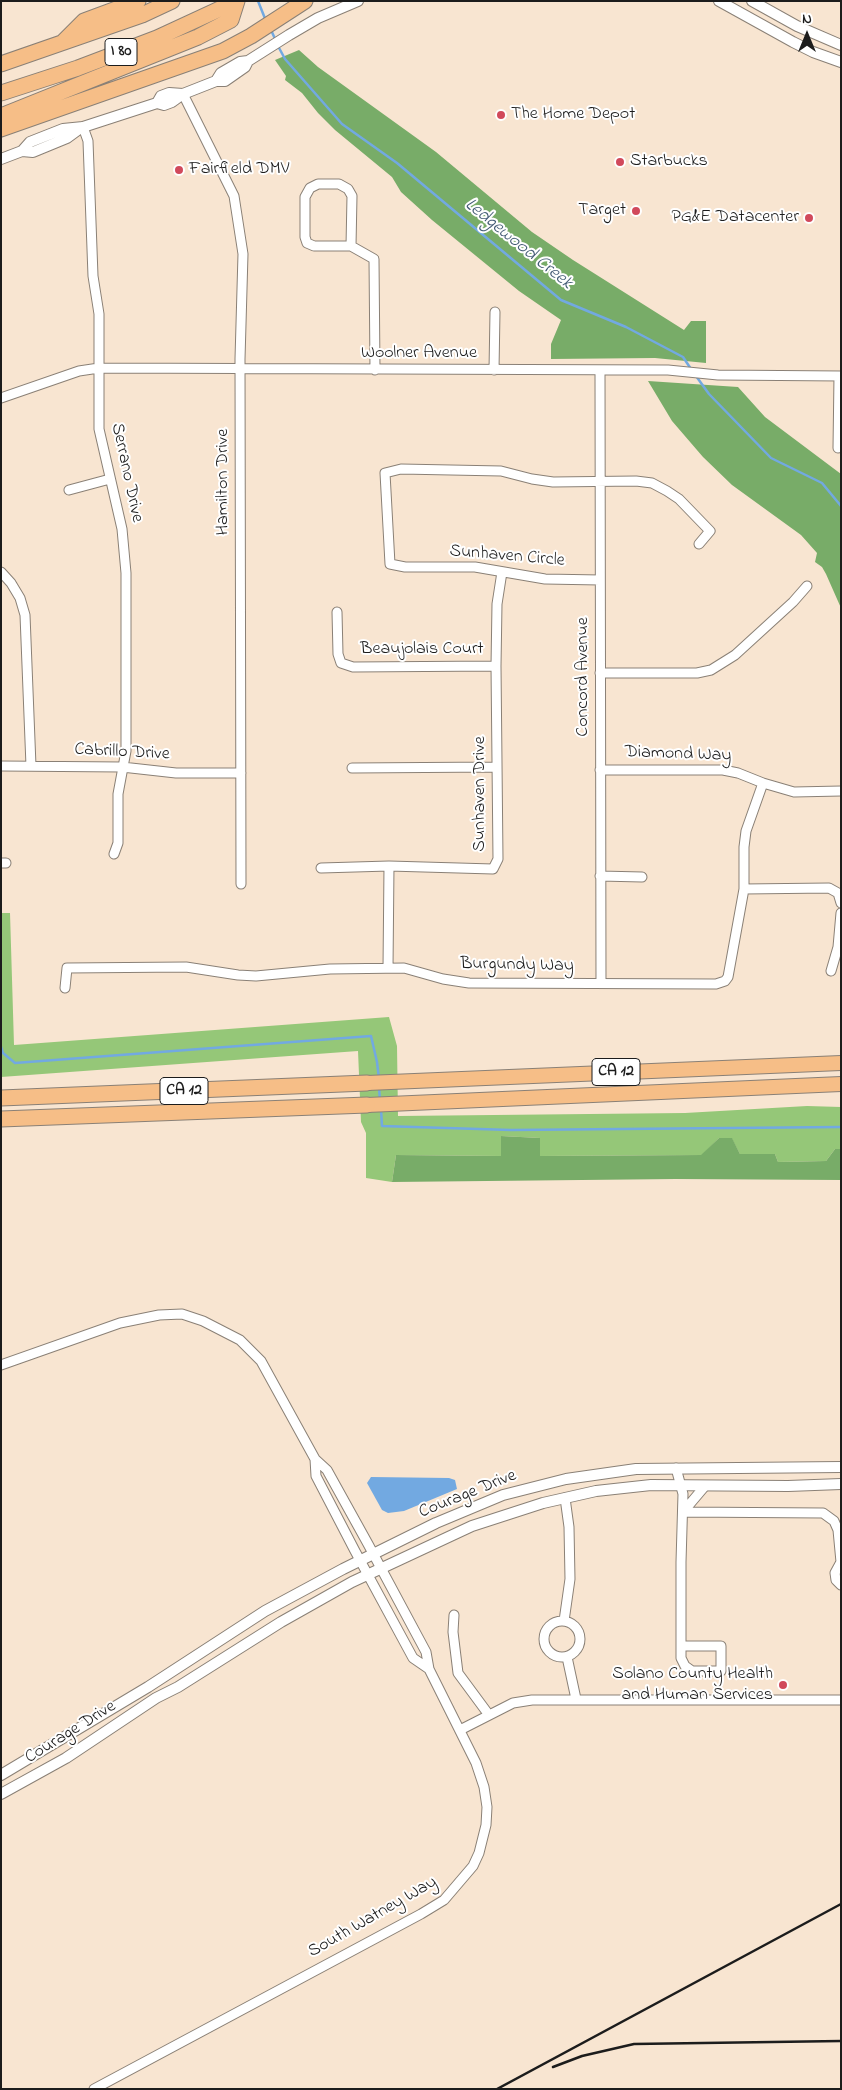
<!DOCTYPE html>
<style>
body{margin:0}
#map{position:relative;width:842px;height:2090px;overflow:hidden;background:#f8e5d1;font-family:"Indie Flower",sans-serif}
canvas{display:block}
.frame{position:absolute;inset:0;border:2px solid #1c1c1c;pointer-events:none}
.north{position:absolute;left:782px;top:10px;width:50px;height:50px;-webkit-text-stroke:4px #fff;paint-order:stroke;rotate:0deg;font-size:14px;font-weight:700;line-height:20px;text-align:center;color:#1c1c1c}
.north::after{content:'';display:block;margin:auto;width:18px;height:22px;background:#1c1c1c;clip-path:polygon(50% 0,100% 100%,50% 72%,0 100%)}
</style>
<div id="map">
<canvas width="842" height="2090"></canvas>
<div class="frame"></div>
<div class="north">N</div>
</div>
<script>
const ctx = document.querySelector('canvas').getContext('2d');
ctx.lineJoin = 'round';
function fillPath(path, color) {
  ctx.fillStyle = color;
  ctx.fill(path, 'evenodd');
}
function toPath(rows) {
  const path = new Path2D();
  for (const r of rows) {
    if (r.length === 3) {
      path.moveTo(r[0] + r[2], r[1]);
      path.arc(r[0], r[1], r[2], 0, 2 * Math.PI);
      continue;
    }
    path.moveTo(r[0], r[1]);
    for (let i = 2; i < r.length; i += 2) path.lineTo(r[i], r[i + 1]);
  }
  return path;
}
function trace(path, color, width, dash) {
  ctx.strokeStyle = color;
  ctx.lineWidth = width;
  ctx.lineCap = dash ? 'butt' : 'round';
  ctx.setLineDash(dash || []);
  ctx.stroke(path);
}
function drawText(font, color, halo, rows, align = 'center') {
  ctx.font = font + ' "Indie Flower",sans-serif';
  ctx.lineWidth = 4;
  ctx.setLineDash([]);
  ctx.textBaseline = 'middle';
  ctx.strokeStyle = halo;
  ctx.fillStyle = color;
  for (const [text, x, y, turn = 0] of rows) {
    ctx.save();
    ctx.translate(x, y);
    ctx.rotate((+turn || 0) * Math.PI / 180);
    ctx.textAlign = isNaN(turn) ? turn : align;
    if (halo) ctx.strokeText(text, 0, 0);
    ctx.fillText(text, 0, 0);
    ctx.restore();
  }
}
fillPath(toPath([
 [1,913,10,913,14,1045,389,1017,397,1046,398,1116,685,1113,807,1106,841,1107,841,1149,835,1149,826,1161,778,1162,775,1154,740,1154,732,1139,719,1138,702,1155,540,1156,540,1138,501,1136,501,1156,396,1155,392,1182,366,1178,366,1133,361,1122,358,1051,1,1077]
]), '#95c778');
fillPath(toPath([
 [299,50,318,67,436,152,532,232,573,260,684,330,691,321,706,321,706,363,655,358,551,359,551,344,561,320,519,291,432,220,401,192,392,177,335,130,318,113,302,93,285,80,286,76,275,60],
 [648,381,738,387,765,417,841,474,841,608,826,574,822,567,815,562,817,553,801,535,732,485,703,457,672,421],
 [501,1136,540,1138,540,1156,701,1155,719,1138,732,1138,740,1154,775,1154,778,1162,826,1161,835,1149,841,1149,841,1180,676,1179,392,1182,396,1155,501,1156]
]), '#78ac68');
fillPath(toPath([
 [371,1477,449,1478,455,1480,457,1489,404,1511,388,1513,382,1510,367,1483]
]), '#72a9e1');
trace(toPath([
 [258,1,266,21],
 [271,30,276,41],
 [278,46,285,59,342,124,397,163,561,300,626,327,683,357,691,369],
 [696,376,709,394,771,458,822,483,841,506],
 [1,1047,3,1053,15,1063,371,1036,377,1062,379,1079],
 [379,1087,380,1101],
 [381,1109,382,1126,511,1130,841,1127]
]), '#72a9e1', 2.5);
const minor = toPath([
 [183,94,234,196,243,254,240,359,241,884],
 [83,127,88,141,93,276,99,314,99,429,122,529,126,573,126,751,118,794,118,843,114,854],
 [351,246,314,246,307,243,305,237,305,197,310,188,318,184,339,184,348,189,352,196,351,246,374,259,375,370],
 [494,370,495,312],
 [600,370,601,983],
 [1,398,79,371,99,368,668,370,718,375,841,376],
 [838,448,839,376],
 [69,490,110,479],
 [1,572,11,583,20,598,25,615,31,766],
 [600,580,545,579,475,567,405,567,390,564,385,473,401,469,501,471,532,479,553,482,636,481,652,483,667,491,679,499,710,531,699,544],
 [337,612,338,654,341,663,353,667,496,666],
 [600,673,697,673,711,670,735,655,793,602,807,586],
 [1,766,122,767,176,773,241,773],
 [352,768,497,767],
 [600,770,723,770,738,773,763,783,794,792,841,791],
 [1,863,6,863],
 [321,868,389,866],
 [600,876,642,877],
 [744,889,829,888,838,893,841,903],
 [388,968,389,866,493,869,498,859,496,666,497,604,502,572],
 [831,971,838,947,841,913],
 [65,988,67,968,186,967,238,975,256,976,330,969,404,968,443,979,469,983,716,984,725,981,728,977,744,889,744,847,746,831,763,783],
 [1,1365,120,1323,159,1315,182,1314,203,1321,240,1340,261,1361,315,1459,327,1470,368,1544,426,1652,429,1669,476,1763,484,1787,487,1807,486,1825,479,1853,473,1866,444,1900,421,1914,94,2089],
 [315,1459,316,1476,355,1551,413,1658,429,1669],
 [676,1468,683,1494,681,1562,681,1658,685,1666,692,1671,721,1671,721,1646,681,1646],
 [683,1512,823,1513,834,1521,838,1530,841,1562],
 [683,1512,705,1486],
 [841,1562,835,1573,836,1580,841,1585],
 [454,1615,453,1632,458,1673,489,1715],
 [562,1639,18],
 [564,1621,570,1579,569,1527,565,1498],
 [567,1657,576,1699],
 [460,1730,513,1703,532,1700,841,1700]
]);
const tertiary = toPath([
 [719,1,793,42,813,52,841,62],
 [752,1,797,26,841,45],
 [216,81,221,73,240,62,248,61,289,35,318,18,358,1],
 [157,103,161,96,169,93,183,94],
 [22,151,30,142,63,129,83,127,157,103,164,105,172,102,183,94,216,81,225,81,245,67,248,61],
 [1,159,22,151,33,152,67,138,82,127],
 [1,1775,148,1687,265,1611,343,1569,436,1523,503,1495,566,1479,636,1469,841,1467],
 [1,1794,66,1758,156,1698,178,1687,281,1622,352,1582,472,1526,543,1503,596,1491,651,1485,788,1486,841,1484]
]);
const trunk = toPath([
 [367,1083,841,1063],
 [367,1105,841,1084]
]);
const motorway = toPath([
 [64,41,84,21,138,1],
 [1,64,142,15,172,1],
 [1,93,78,68,157,38,237,1],
 [1,116,198,37,231,20,237,1],
 [1,129,223,51,251,36,305,1],
 [1,1098,367,1083],
 [1,1119,367,1105]
]);
trace(minor, '#8a8076', 11);
trace(tertiary, '#8a8076', 12);
trace(trunk, '#8a8076', 16);
trace(motorway, '#8a8076', 17);
trace(minor, '#fff', 9);
trace(tertiary, '#fff', 10);
trace(trunk, '#f6be87', 14);
trace(motorway, '#f6be87', 15);
trace(toPath([
 [553,2067,582,2056,634,2044,841,2041],
 [497,2089,841,1904]
]), '#1c1c1c', 2.5);
for (const [x, y, r, color] of [
 [501,115,5,"#d1495b"],
 [620,162,5,"#d1495b"],
 [179,170,5,"#d1495b"],
 [636,211,5,"#d1495b"],
 [809,218,5,"#d1495b"],
 [783,1685,5,"#d1495b"]
]) {
  const dot = new Path2D();
  dot.arc(x, y, r, 0, 2 * Math.PI);
  ctx.fillStyle = color;
  ctx.fill(dot);
  trace(dot, '#fff', 2);
}
for (const [x, y, w] of [
 [121,52,32],
 [616,1072,48],
 [184,1091,48]
]) {
  const box = new Path2D();
  box.roundRect(x - w / 2, y - 13.5, w, 27, 4);
  ctx.fillStyle = '#fff';
  ctx.fill(box);
  trace(box, '#1c1c1c', 1);
}
drawText('bold 16px', '#1c1c1c', null, [
 ["I 80",121,52],
 ["CA 12",616,1072],
 ["CA 12",184,1091]
]);
drawText('18px', '#1c1c1c', '#fff', [
 ["The Home Depot",511,115],
 ["Starbucks",630,162],
 ["Fairfield DMV",189,170],
 ["Target",626,211,"right"],
 ["PG&E Datacenter",799,218,"right"],
 ["Solano County Health",773,1675,"right"],
 ["and Human Services",773,1696,"right"]
], 'left');
drawText('18px', '#1c1c1c', '#fff', [
 ["Woolner Avenue",419,354],
 ["Serrano Drive",126,473,78],
 ["Hamilton Drive",224,482,-90],
 ["Sunhaven Circle",507,557,5],
 ["Beaujolais Court",422,650],
 ["Concord Avenue",584,677,-90],
 ["Cabrillo Drive",122,753,3],
 ["Diamond Way",678,755,2],
 ["Sunhaven Drive",481,794,-90],
 ["Burgundy Way",517,966,1],
 ["Courage Drive",468,1495,-22],
 ["Courage Drive",71,1733,-32],
 ["South Watney Way",373,1918,-30]
]);
drawText('italic 19px', '#435b75', '#fff', [
 ["Ledgewood Creek",518,245,39]
]);
</script>
